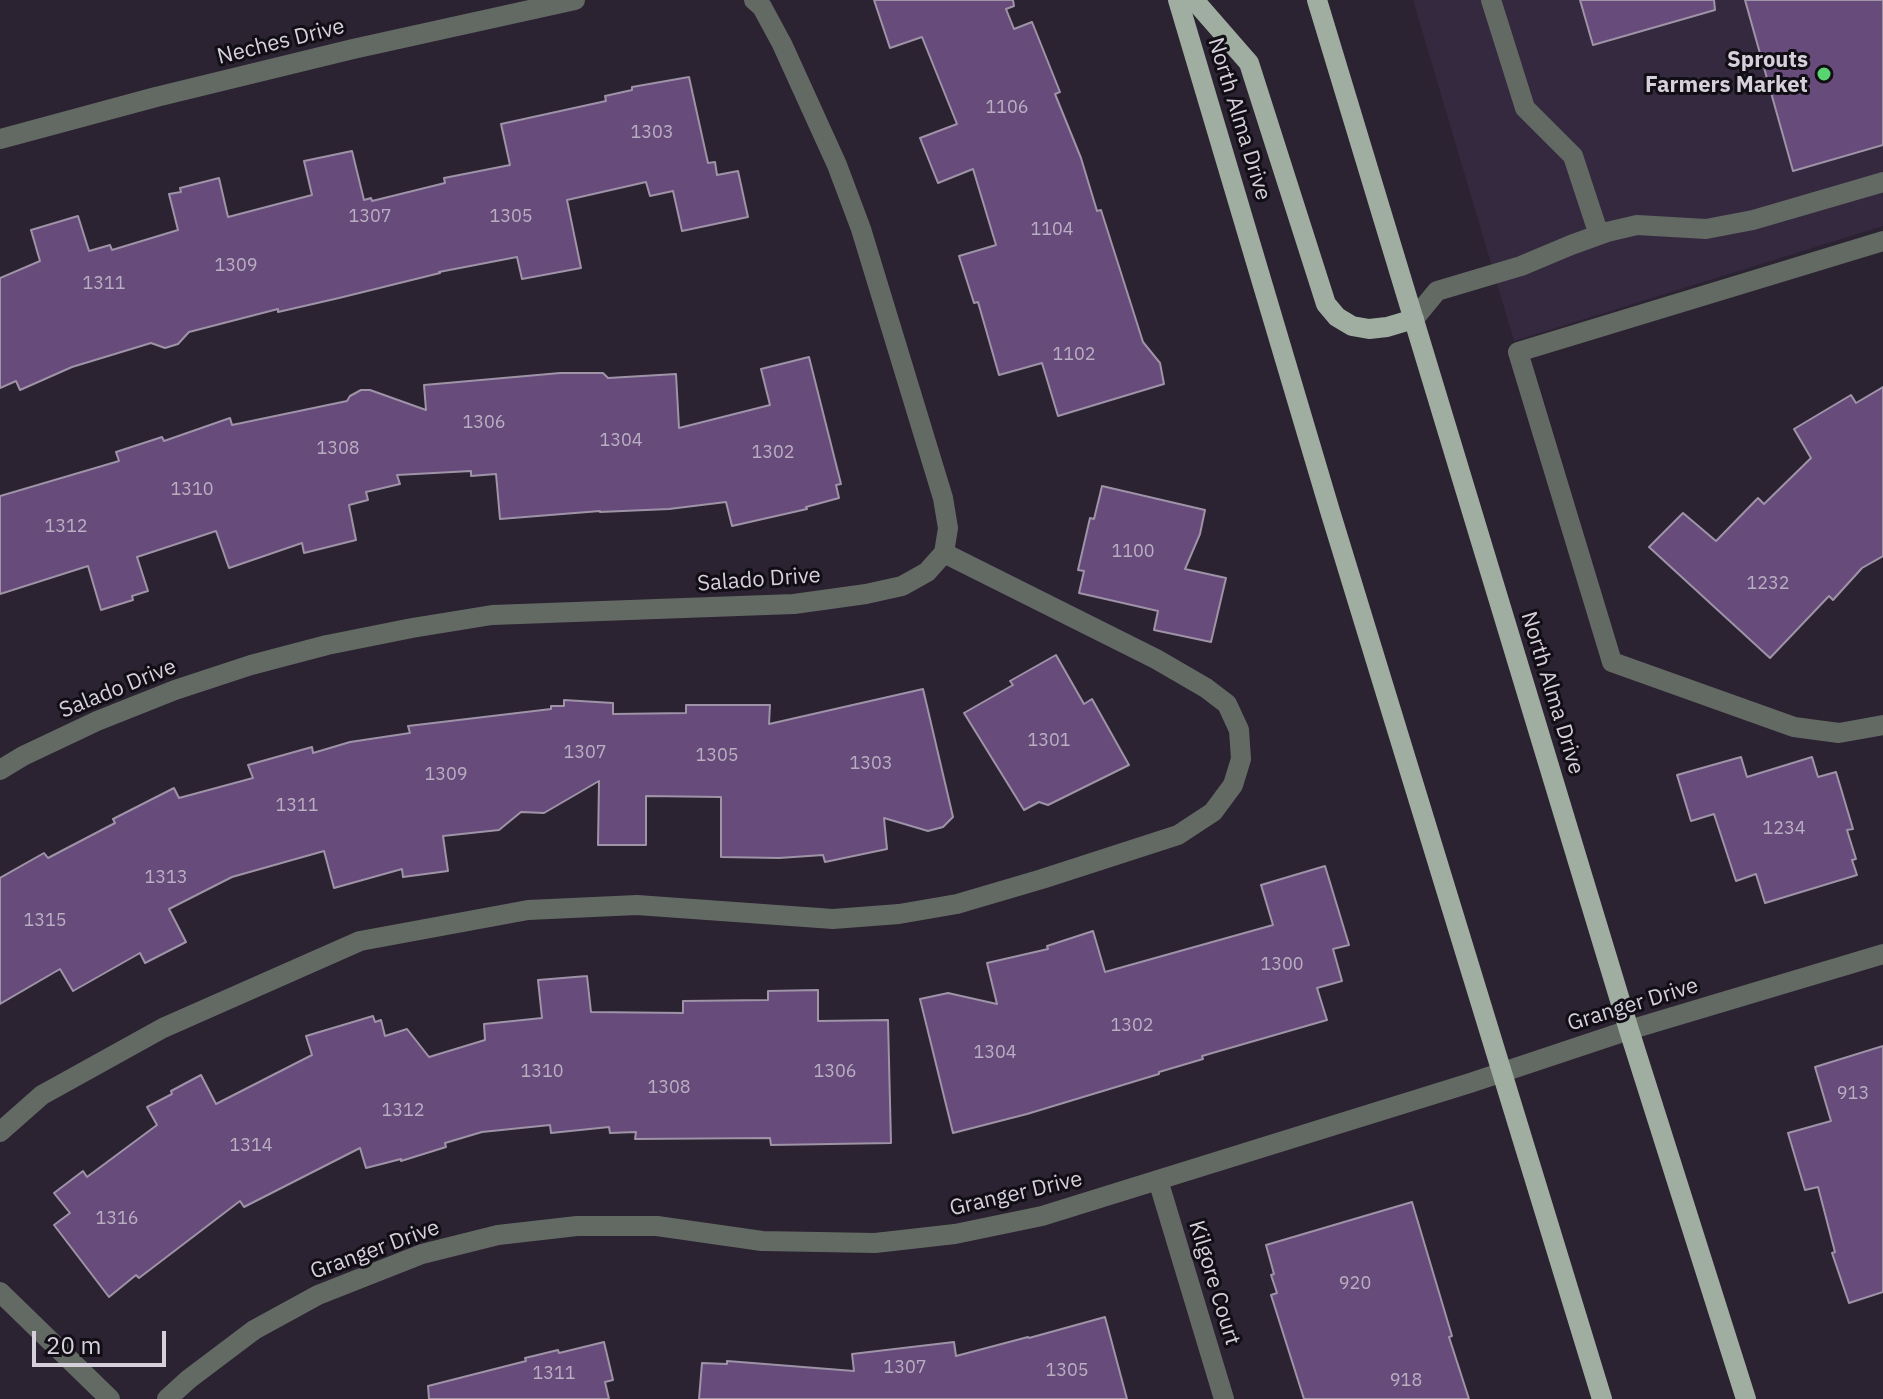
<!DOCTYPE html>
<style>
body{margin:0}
#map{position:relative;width:1883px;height:1399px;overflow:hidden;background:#2b2232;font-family:"IBM Plex Sans",sans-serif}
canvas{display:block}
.scale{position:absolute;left:32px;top:1331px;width:134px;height:36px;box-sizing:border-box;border:4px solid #d5d0da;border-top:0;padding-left:10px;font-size:24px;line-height:28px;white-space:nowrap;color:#d5d0da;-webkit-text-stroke:6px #120e15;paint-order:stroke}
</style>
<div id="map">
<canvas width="1883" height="1399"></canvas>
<div class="scale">20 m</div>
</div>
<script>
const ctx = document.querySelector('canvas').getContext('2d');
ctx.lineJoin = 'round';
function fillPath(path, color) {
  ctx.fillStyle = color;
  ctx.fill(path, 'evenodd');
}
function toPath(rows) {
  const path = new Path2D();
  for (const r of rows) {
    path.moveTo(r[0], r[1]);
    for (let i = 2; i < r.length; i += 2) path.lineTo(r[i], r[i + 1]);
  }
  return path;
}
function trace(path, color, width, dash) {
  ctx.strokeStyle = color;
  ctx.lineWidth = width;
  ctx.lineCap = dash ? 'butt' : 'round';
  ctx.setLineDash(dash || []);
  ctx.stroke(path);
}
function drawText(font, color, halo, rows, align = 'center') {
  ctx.font = font + ' "IBM Plex Sans",sans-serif';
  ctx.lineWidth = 6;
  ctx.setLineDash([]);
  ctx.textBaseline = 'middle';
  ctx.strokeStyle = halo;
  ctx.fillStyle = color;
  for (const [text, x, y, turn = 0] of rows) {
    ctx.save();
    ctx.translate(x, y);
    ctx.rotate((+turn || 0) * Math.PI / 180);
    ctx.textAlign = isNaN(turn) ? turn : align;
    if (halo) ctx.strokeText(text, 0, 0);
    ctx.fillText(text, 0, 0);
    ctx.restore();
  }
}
fillPath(toPath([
 [1413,0,1883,0,1883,226,1514,341]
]), '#35293f');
const building = toPath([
 [874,0,1013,0,1014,6,1006,9,1014,29,1032,22,1060,92,1055,94,1081,158,1097,211,1101,210,1143,342,1160,363,1164,384,1058,416,1042,363,999,375,978,302,974,303,959,256,996,245,973,169,938,183,920,138,957,124,922,37,890,48,874,0],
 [1580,0,1714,0,1715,10,1593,45,1580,0],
 [1745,0,1883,0,1883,145,1793,171,1745,0],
 [689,77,708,163,715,162,717,175,738,171,748,217,682,231,673,191,650,196,646,182,567,200,581,268,522,279,517,257,439,272,440,273,339,298,278,312,278,309,189,332,178,344,165,348,151,343,72,367,20,390,16,381,0,388,0,278,40,261,31,230,78,216,89,251,110,245,112,250,178,230,169,194,181,192,180,188,219,178,228,217,312,195,304,161,352,151,364,200,371,198,372,201,445,183,444,178,510,165,501,124,606,101,605,96,632,90,632,87,689,77],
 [809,357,841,484,836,485,839,498,806,507,807,509,732,526,726,502,669,509,600,512,600,511,500,519,496,474,471,476,471,471,397,475,400,484,366,492,368,500,349,505,356,540,304,553,302,543,229,568,216,531,137,557,148,591,132,596,133,600,101,610,88,566,0,594,0,496,119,461,116,452,162,437,164,441,230,418,232,425,347,401,350,396,361,390,370,390,426,410,424,385,560,373,603,373,608,378,676,374,679,428,770,405,761,369,809,357],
 [1883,387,1883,556,1862,568,1833,600,1829,596,1770,658,1649,547,1683,513,1716,541,1758,498,1764,504,1811,458,1794,429,1851,395,1856,403,1883,387],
 [1102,486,1205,510,1200,534,1185,569,1226,578,1211,642,1154,630,1158,611,1079,593,1084,571,1078,570,1090,518,1094,519,1102,486],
 [1056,655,1084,704,1092,699,1129,765,1048,805,1039,802,1024,810,964,713,1013,685,1010,681,1056,655],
 [923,689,953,817,943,827,928,831,884,818,887,849,825,862,823,855,779,858,721,857,721,797,646,796,646,845,598,845,599,781,544,813,521,812,499,830,443,836,448,871,403,877,402,869,334,888,324,851,232,877,169,909,186,942,145,963,140,953,73,991,60,969,0,1004,0,878,44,853,48,858,115,823,113,819,174,788,179,798,253,778,248,765,312,747,313,753,350,742,410,733,408,726,551,709,551,706,564,706,564,700,613,703,613,714,686,713,686,705,770,705,769,724,923,689],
 [1741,757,1747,777,1812,757,1818,777,1836,772,1853,829,1847,830,1856,859,1852,860,1857,875,1765,903,1756,874,1736,881,1714,814,1691,821,1677,775,1741,757],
 [1325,866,1349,945,1333,949,1342,981,1317,988,1327,1020,1202,1056,1203,1059,1159,1072,1159,1074,1027,1114,953,1133,920,999,948,993,997,1004,987,963,1048,949,1047,946,1093,931,1105,972,1273,925,1261,885,1325,866],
 [587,976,591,1012,683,1013,683,1001,768,1000,768,991,818,990,818,1021,888,1020,891,1143,771,1145,770,1138,635,1139,636,1132,610,1133,609,1127,551,1133,550,1125,482,1132,445,1143,446,1147,401,1161,401,1159,366,1168,360,1148,244,1207,240,1201,139,1278,136,1275,109,1297,54,1225,70,1213,54,1193,83,1171,87,1177,157,1125,147,1107,172,1094,171,1091,201,1075,216,1104,312,1055,306,1036,373,1016,375,1022,381,1020,385,1036,407,1029,429,1057,485,1040,484,1024,542,1018,538,980,587,976],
 [1883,1046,1883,1292,1849,1303,1832,1253,1835,1252,1818,1187,1805,1190,1788,1133,1831,1121,1815,1067,1883,1046],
 [1412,1202,1452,1336,1449,1337,1469,1399,1304,1399,1271,1295,1277,1293,1271,1275,1274,1274,1266,1245,1412,1202],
 [1105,1317,1127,1399,699,1399,702,1363,727,1364,727,1361,854,1371,852,1354,954,1342,956,1356,1028,1337,1029,1338,1105,1317],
 [604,1342,613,1380,605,1382,609,1399,429,1399,428,1386,526,1361,525,1358,558,1350,559,1353,604,1342]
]);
fillPath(building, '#674c7b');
trace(building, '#9e93a7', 2);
trace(toPath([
 [1491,0,1525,108,1573,156,1599,235],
 [0,139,156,97,353,49,575,0],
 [1883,241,1518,352,1612,662,1794,727,1839,733,1883,725],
 [1414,319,1437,291,1521,266,1571,245,1607,232,1637,225,1706,229,1753,220,1883,182],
 [0,770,23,756,97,721,175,690,251,665,327,645,412,628,492,615,794,604,866,594,902,586,927,572,944,553,948,528,943,498,861,229,837,165,782,44,762,7,754,0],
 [0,1132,42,1095,163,1028,360,941,528,910,637,905,833,919,899,914,957,904,1042,879,1178,835,1213,812,1233,785,1241,759,1239,730,1227,704,1206,688,1156,659,944,553],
 [1158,1180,1224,1399],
 [0,1292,110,1399],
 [167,1399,189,1379,254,1330,318,1295,422,1254,498,1235,577,1226,657,1226,762,1241,875,1243,955,1234,1042,1216,1470,1083,1629,1030,1883,954]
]), '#636a63', 20);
trace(toPath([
 [1178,0,1330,511,1602,1399],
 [1194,0,1249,63,1326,304,1337,317,1352,326,1369,329,1387,327,1414,319],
 [1317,0,1629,1030,1746,1399]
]), '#9faea0', 20);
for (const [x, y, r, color] of [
 [1824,74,8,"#58d570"]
]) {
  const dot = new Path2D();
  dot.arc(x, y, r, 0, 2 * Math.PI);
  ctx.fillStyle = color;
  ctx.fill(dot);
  trace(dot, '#120e15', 3);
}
drawText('18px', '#baafc2', null, [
 ["1106",1007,108],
 ["1303",652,133],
 ["1307",370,217],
 ["1305",511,217],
 ["1104",1052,230],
 ["1309",236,266],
 ["1311",104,284],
 ["1102",1074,355],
 ["1306",484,423],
 ["1304",621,441],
 ["1308",338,449],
 ["1302",773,453],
 ["1310",192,490],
 ["1312",66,527],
 ["1100",1133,552],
 ["1232",1768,584],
 ["1301",1049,741],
 ["1307",585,753],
 ["1305",717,756],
 ["1303",871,764],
 ["1309",446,775],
 ["1311",297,806],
 ["1234",1784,829],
 ["1313",166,878],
 ["1315",45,921],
 ["1300",1282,965],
 ["1302",1132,1026],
 ["1304",995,1053],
 ["1310",542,1072],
 ["1306",835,1072],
 ["1308",669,1088],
 ["913",1853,1094],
 ["1312",403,1111],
 ["1314",251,1146],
 ["1316",117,1219],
 ["920",1355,1284],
 ["1307",905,1368],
 ["1305",1067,1371],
 ["1311",554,1374],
 ["918",1406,1381]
]);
drawText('22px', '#d5d0da', '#120e15', [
 ["Neches Drive",281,42,-14],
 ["North Alma Drive",1239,119,73],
 ["Salado Drive",759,580,-4],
 ["Salado Drive",118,689,-22],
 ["North Alma Drive",1552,693,73],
 ["Granger Drive",1633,1005,-17],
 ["Granger Drive",1016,1194,-13],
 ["Granger Drive",375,1250,-20],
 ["Kilgore Court",1214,1283,73]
]);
drawText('bold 22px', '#d5d0da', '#120e15', [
 ["Sprouts",1808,61],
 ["Farmers Market",1808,86]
], 'right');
</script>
